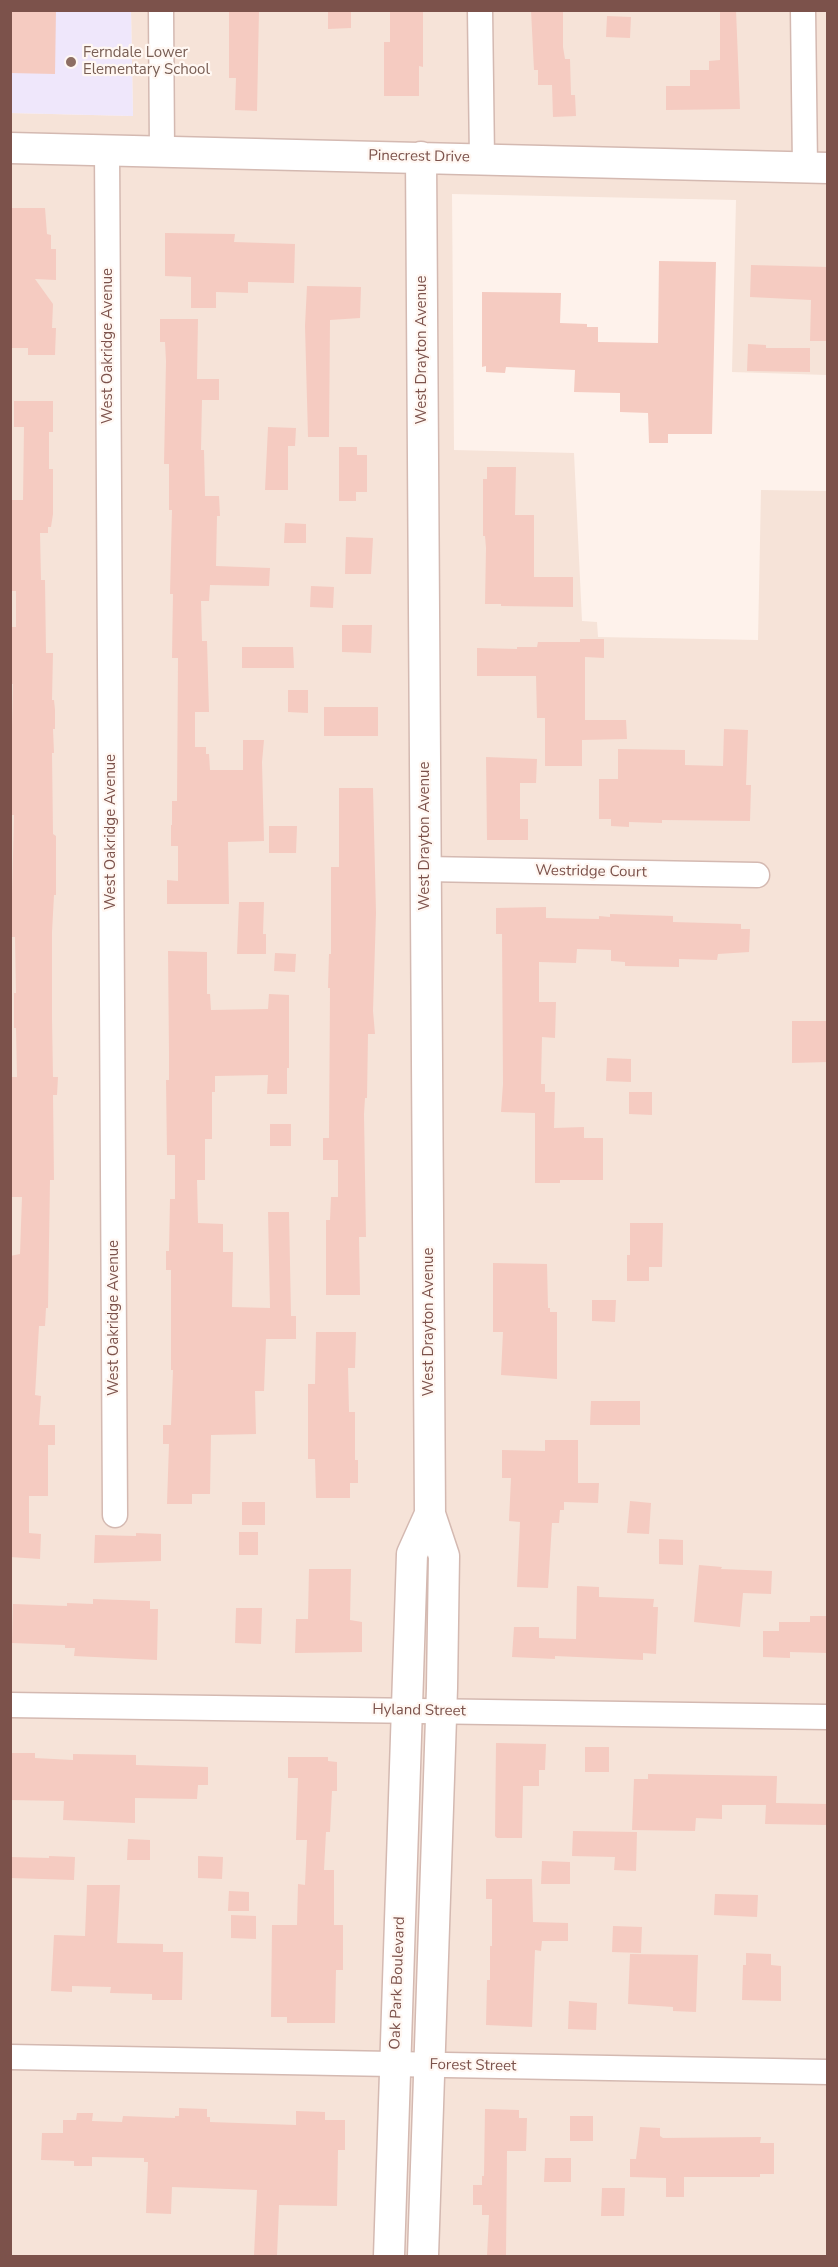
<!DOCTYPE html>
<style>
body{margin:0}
#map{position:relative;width:838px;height:2267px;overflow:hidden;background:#fef2eb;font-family:"Nunito Sans",sans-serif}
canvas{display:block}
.frame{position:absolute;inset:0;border:12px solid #7c524b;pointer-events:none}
</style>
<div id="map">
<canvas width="838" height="2267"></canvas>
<div class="frame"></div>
</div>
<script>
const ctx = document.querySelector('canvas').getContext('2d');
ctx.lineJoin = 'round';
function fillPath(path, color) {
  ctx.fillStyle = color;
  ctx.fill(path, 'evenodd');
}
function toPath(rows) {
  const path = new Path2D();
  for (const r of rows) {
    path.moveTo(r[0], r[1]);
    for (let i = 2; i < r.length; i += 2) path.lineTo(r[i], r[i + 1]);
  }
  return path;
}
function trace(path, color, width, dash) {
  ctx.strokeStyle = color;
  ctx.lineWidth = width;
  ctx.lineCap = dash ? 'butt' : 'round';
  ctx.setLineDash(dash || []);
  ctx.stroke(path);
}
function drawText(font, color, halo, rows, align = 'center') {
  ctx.font = font + ' "Nunito Sans",sans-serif';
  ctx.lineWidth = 4.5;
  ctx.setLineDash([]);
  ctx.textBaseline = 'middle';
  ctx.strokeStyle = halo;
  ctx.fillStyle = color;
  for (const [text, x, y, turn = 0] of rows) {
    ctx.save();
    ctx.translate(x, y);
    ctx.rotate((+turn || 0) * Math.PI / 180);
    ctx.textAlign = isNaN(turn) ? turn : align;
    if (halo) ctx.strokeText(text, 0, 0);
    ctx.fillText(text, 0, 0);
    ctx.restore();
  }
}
fillPath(toPath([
 [131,11,827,11,827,375,732,372,736,200,452,194,454,450,574,453,582,621,597,622,598,637,758,640,761,490,827,491,827,2256,11,2256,11,113,133,116]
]), '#f6e3d8');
fillPath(toPath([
 [11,11,131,11,133,116,11,113]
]), '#efe7fb');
fillPath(toPath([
 [10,10,56,10,55,74,10,73],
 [229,10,259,10,257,111,235,110,236,78,229,78],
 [328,10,351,10,351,28,328,29],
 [390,10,423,10,423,67,419,66,419,96,384,96,384,42,390,42],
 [531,10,563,10,563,47,565,59,570,59,571,95,575,95,576,116,553,117,552,85,538,85,538,70,534,70],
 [720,10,736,10,740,109,666,110,666,86,690,86,690,70,709,70,709,61,720,60],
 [607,16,631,17,630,38,606,37],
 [10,208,45,208,47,234,51,235,51,249,56,249,56,280,35,279,53,304,52,328,56,328,55,355,28,355,28,348,11,348],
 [165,233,235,234,234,242,295,244,294,283,248,282,248,293,216,292,216,308,191,308,191,277,165,276],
 [659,261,716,262,712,434,668,434,668,443,649,443,648,413,620,412,620,393,574,392,575,370,506,367,505,373,486,372,486,366,482,367,482,292,561,293,560,323,587,324,587,327,598,327,598,342,658,343],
 [751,265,828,267,828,341,810,341,811,300,750,297],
 [307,286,361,287,360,318,330,320,329,437,308,437,305,326],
 [160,319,198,319,197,379,219,379,219,400,202,400,201,450,204,450,205,496,219,496,220,516,217,516,216,566,270,568,269,586,210,585,209,601,201,601,202,641,207,641,209,712,195,712,195,747,206,747,206,754,209,754,210,770,243,770,243,740,264,740,262,762,264,841,228,842,229,904,167,904,167,880,178,881,178,846,171,846,171,825,172,825,172,801,177,801,178,658,172,658,173,594,170,594,172,510,169,510,169,464,164,464,166,361,165,342,160,342],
 [748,344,766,345,766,348,810,348,810,372,747,371],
 [14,401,53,401,53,432,49,432,49,469,53,469,53,514,51,527,48,527,48,533,40,533,41,580,45,580,46,653,53,653,52,700,54,700,55,710,55,729,53,729,54,753,52,753,53,834,56,836,56,895,54,895,52,932,52,1019,53,1077,58,1077,57,1095,53,1095,54,1180,50,1180,48,1308,46,1308,45,1326,39,1326,35,1395,41,1396,39,1425,55,1425,55,1445,48,1445,48,1496,29,1496,29,1533,41,1534,40,1559,10,1557,10,1256,20,1254,22,1197,12,1197,11,1156,11,1077,17,1077,16,1028,14,1028,14,993,16,993,15,937,11,937,14,815,10,815,13,684,10,684,10,627,16,627,16,591,12,591,10,500,23,500,24,427,14,427],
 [268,427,296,428,295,446,288,446,288,490,265,490],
 [339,447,357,447,357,455,367,455,367,492,356,492,356,501,339,501],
 [487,467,516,467,515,515,534,515,534,577,573,577,573,607,501,606,501,604,485,604,486,548,485,536,483,536,483,479,487,479],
 [285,523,306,524,306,543,284,543],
 [346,537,373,538,371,574,345,574],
 [311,586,334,587,333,608,310,607],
 [342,625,372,625,371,653,342,652],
 [580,639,604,639,604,658,585,657,585,720,626,720,627,739,582,740,582,766,545,766,545,718,537,718,536,676,477,676,477,648,517,649,517,647,537,647,538,642,580,642],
 [242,647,293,647,294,668,242,668],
 [288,690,308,690,308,713,288,712],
 [324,707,378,707,378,736,324,736],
 [724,729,748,730,746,785,751,785,750,821,662,820,662,823,629,822,629,827,611,826,611,819,599,819,599,779,618,779,618,749,685,750,685,765,723,766],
 [486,757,537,759,536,783,520,783,520,819,528,819,528,840,487,840],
 [339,788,373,788,376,913,373,1011,375,1034,368,1034,367,1098,365,1098,364,1114,366,1237,359,1237,360,1295,326,1295,326,1220,330,1220,331,1197,338,1197,338,1160,323,1160,323,1138,329,1138,330,988,328,988,329,954,331,954,331,867,339,867],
 [269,826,297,826,296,853,269,853],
 [239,902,264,902,263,934,266,934,266,954,237,954],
 [546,907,546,918,599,919,599,916,610,917,610,914,673,916,673,922,741,924,741,929,750,929,749,952,718,954,717,960,679,959,679,967,625,966,625,962,611,961,611,950,577,949,576,963,539,962,539,1002,556,1002,555,1038,542,1037,541,1084,545,1084,545,1092,555,1092,554,1128,584,1127,584,1138,603,1138,603,1180,560,1180,560,1183,535,1183,535,1113,501,1112,503,1084,502,934,496,934,496,908],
 [168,951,207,952,207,994,210,994,211,1010,268,1009,269,994,289,995,289,1068,287,1068,287,1094,267,1094,268,1075,215,1076,215,1092,212,1092,212,1139,205,1139,205,1180,197,1180,198,1223,223,1224,223,1252,233,1252,232,1307,270,1308,268,1212,289,1212,291,1316,296,1316,296,1339,266,1339,264,1391,255,1391,256,1434,211,1435,210,1494,192,1494,192,1504,167,1504,169,1444,163,1444,163,1425,171,1425,173,1370,171,1370,171,1270,166,1270,166,1251,169,1251,170,1199,175,1199,175,1155,167,1155,166,1080,169,1080,169,1052],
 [275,953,296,954,295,972,274,971],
 [792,1021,828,1021,828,1062,792,1063],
 [607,1058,631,1059,631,1082,606,1081],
 [629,1092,652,1092,652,1115,629,1114],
 [270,1124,291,1124,291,1146,270,1146],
 [630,1223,663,1223,662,1267,649,1267,649,1281,627,1281,627,1255,630,1255],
 [493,1263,547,1264,548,1308,550,1308,550,1312,557,1312,557,1379,501,1375,503,1332,493,1332],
 [592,1300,616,1300,615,1322,592,1321],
 [316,1332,356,1332,355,1368,348,1368,349,1412,355,1412,355,1460,358,1460,358,1483,350,1483,350,1498,316,1498,315,1459,308,1459,308,1384,315,1384],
 [591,1401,640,1401,640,1425,590,1425],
 [545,1440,578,1440,578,1483,599,1483,598,1503,564,1502,564,1510,560,1510,559,1523,552,1523,548,1588,517,1587,520,1522,509,1521,511,1478,502,1478,502,1450,545,1451],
 [630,1501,651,1503,649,1534,627,1533],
 [242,1502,265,1502,265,1525,242,1525],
 [239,1532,258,1532,258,1555,239,1555],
 [136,1533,161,1534,161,1561,94,1563,95,1535,136,1536],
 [659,1539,683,1540,683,1565,659,1564],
 [699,1565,722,1567,721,1569,772,1571,771,1594,743,1593,740,1627,694,1622],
 [309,1569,351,1569,350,1620,362,1622,362,1652,295,1653,296,1619,308,1619],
 [577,1586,599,1587,599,1597,654,1599,653,1607,658,1607,656,1654,643,1653,643,1660,555,1656,555,1659,512,1657,514,1627,539,1627,539,1638,576,1639],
 [93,1599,150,1601,150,1609,158,1609,157,1660,74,1656,75,1648,65,1648,65,1645,12,1643,13,1604,67,1606,67,1603,93,1604],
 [236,1608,262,1608,261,1644,235,1643],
 [810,1616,828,1616,828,1653,790,1652,790,1658,763,1657,763,1631,779,1631,779,1622,810,1622],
 [496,1743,546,1744,545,1770,539,1770,539,1786,523,1786,522,1838,497,1838,495,1836],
 [585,1747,609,1747,609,1772,585,1772],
 [10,1753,35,1753,35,1758,73,1760,73,1754,136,1755,136,1765,208,1767,208,1785,198,1785,197,1799,135,1798,135,1823,63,1820,64,1801,10,1800],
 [288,1757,328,1757,328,1761,337,1762,337,1791,332,1791,330,1832,326,1832,324,1870,334,1870,334,1925,343,1925,343,1970,336,1970,335,2023,287,2023,287,2017,271,2017,272,1925,297,1925,298,1884,305,1885,307,1840,296,1840,298,1778,288,1778],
 [648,1774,777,1776,776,1803,828,1804,828,1825,765,1824,766,1805,722,1805,722,1819,696,1818,695,1831,632,1830,634,1779,648,1779],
 [573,1831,637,1832,636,1871,614,1870,615,1857,572,1856],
 [128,1839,150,1840,150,1860,127,1860],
 [49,1856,75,1857,74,1880,10,1878,10,1857,49,1858],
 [198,1856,223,1857,222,1879,198,1878],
 [542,1861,570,1862,570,1884,541,1884],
 [486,1879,532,1879,533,1922,568,1923,568,1941,542,1941,541,1951,535,1950,532,2027,486,2025,487,1980,490,1980,490,1946,492,1946,492,1899,486,1899],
 [87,1885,120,1885,117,1943,163,1944,163,1952,183,1952,182,2000,152,2000,152,1994,110,1993,111,1987,72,1986,72,1992,51,1991,54,1935,85,1936],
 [229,1891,249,1892,249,1911,228,1911],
 [715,1894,758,1895,757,1917,714,1915],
 [231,1915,256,1916,256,1939,231,1938],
 [613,1926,642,1927,641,1953,612,1952],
 [746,1953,771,1954,771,1965,781,1966,781,2001,742,2000,743,1965,746,1965],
 [630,1954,698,1955,696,2012,673,2011,673,2007,628,2004],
 [569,2001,597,2003,596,2030,568,2029],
 [179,2108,207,2109,207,2117,210,2117,210,2122,296,2125,296,2111,325,2112,325,2120,345,2120,345,2150,338,2150,337,2206,279,2205,277,2256,254,2256,257,2190,172,2187,171,2214,146,2213,148,2162,144,2162,144,2158,92,2157,92,2166,74,2166,74,2161,41,2160,42,2133,63,2133,63,2120,76,2120,77,2113,93,2113,92,2121,122,2122,123,2116,175,2118,175,2116,179,2116],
 [485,2109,519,2110,519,2118,527,2118,526,2151,507,2151,506,2256,487,2256,489,2215,482,2215,482,2205,473,2205,473,2185,482,2185,482,2176,484,2176],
 [570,2116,593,2116,593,2141,570,2141],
 [640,2127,660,2128,660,2136,663,2138,761,2137,760,2143,774,2143,774,2174,760,2174,760,2177,684,2177,684,2197,666,2197,666,2178,630,2177,630,2159,636,2159],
 [545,2158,571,2158,571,2182,544,2182],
 [602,2188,625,2188,624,2216,601,2216]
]), '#f5cbc1');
const minor = toPath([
 [161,10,162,151],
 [480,10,482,159],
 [803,10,805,167],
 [107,150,115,1515],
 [425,869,757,875],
 [10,1705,828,1717],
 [10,2057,828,2072]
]);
const tertiary = toPath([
 [10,148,828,168],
 [421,157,430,1514,444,1556,442,1688,423,2256],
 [389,2256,412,1554,430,1514]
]);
trace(minor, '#d4b9b1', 27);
trace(tertiary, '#d4b9b1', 33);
trace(minor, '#fff', 24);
trace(tertiary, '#fff', 30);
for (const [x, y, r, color] of [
 [71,62,6,"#8d6e63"]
]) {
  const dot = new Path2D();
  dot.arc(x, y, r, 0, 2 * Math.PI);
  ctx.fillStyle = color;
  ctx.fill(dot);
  trace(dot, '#fff7f2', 2);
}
drawText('15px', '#785e54', '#fff7f2', [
 ["Ferndale Lower",83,53],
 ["Elementary School",83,70]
], 'left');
drawText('15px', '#7c524b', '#fff7f2', [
 ["Pinecrest Drive",419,157,1],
 ["West Oakridge Avenue",108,346,-90],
 ["West Drayton Avenue",422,350,-90],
 ["West Oakridge Avenue",111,832,-90],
 ["West Drayton Avenue",425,836,-90],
 ["Westridge Court",591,872,1],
 ["West Oakridge Avenue",114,1318,-90],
 ["West Drayton Avenue",429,1322,-90],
 ["Hyland Street",419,1711,1],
 ["Oak Park Boulevard",398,1983,-88],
 ["Forest Street",473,2066,1]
]);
</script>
